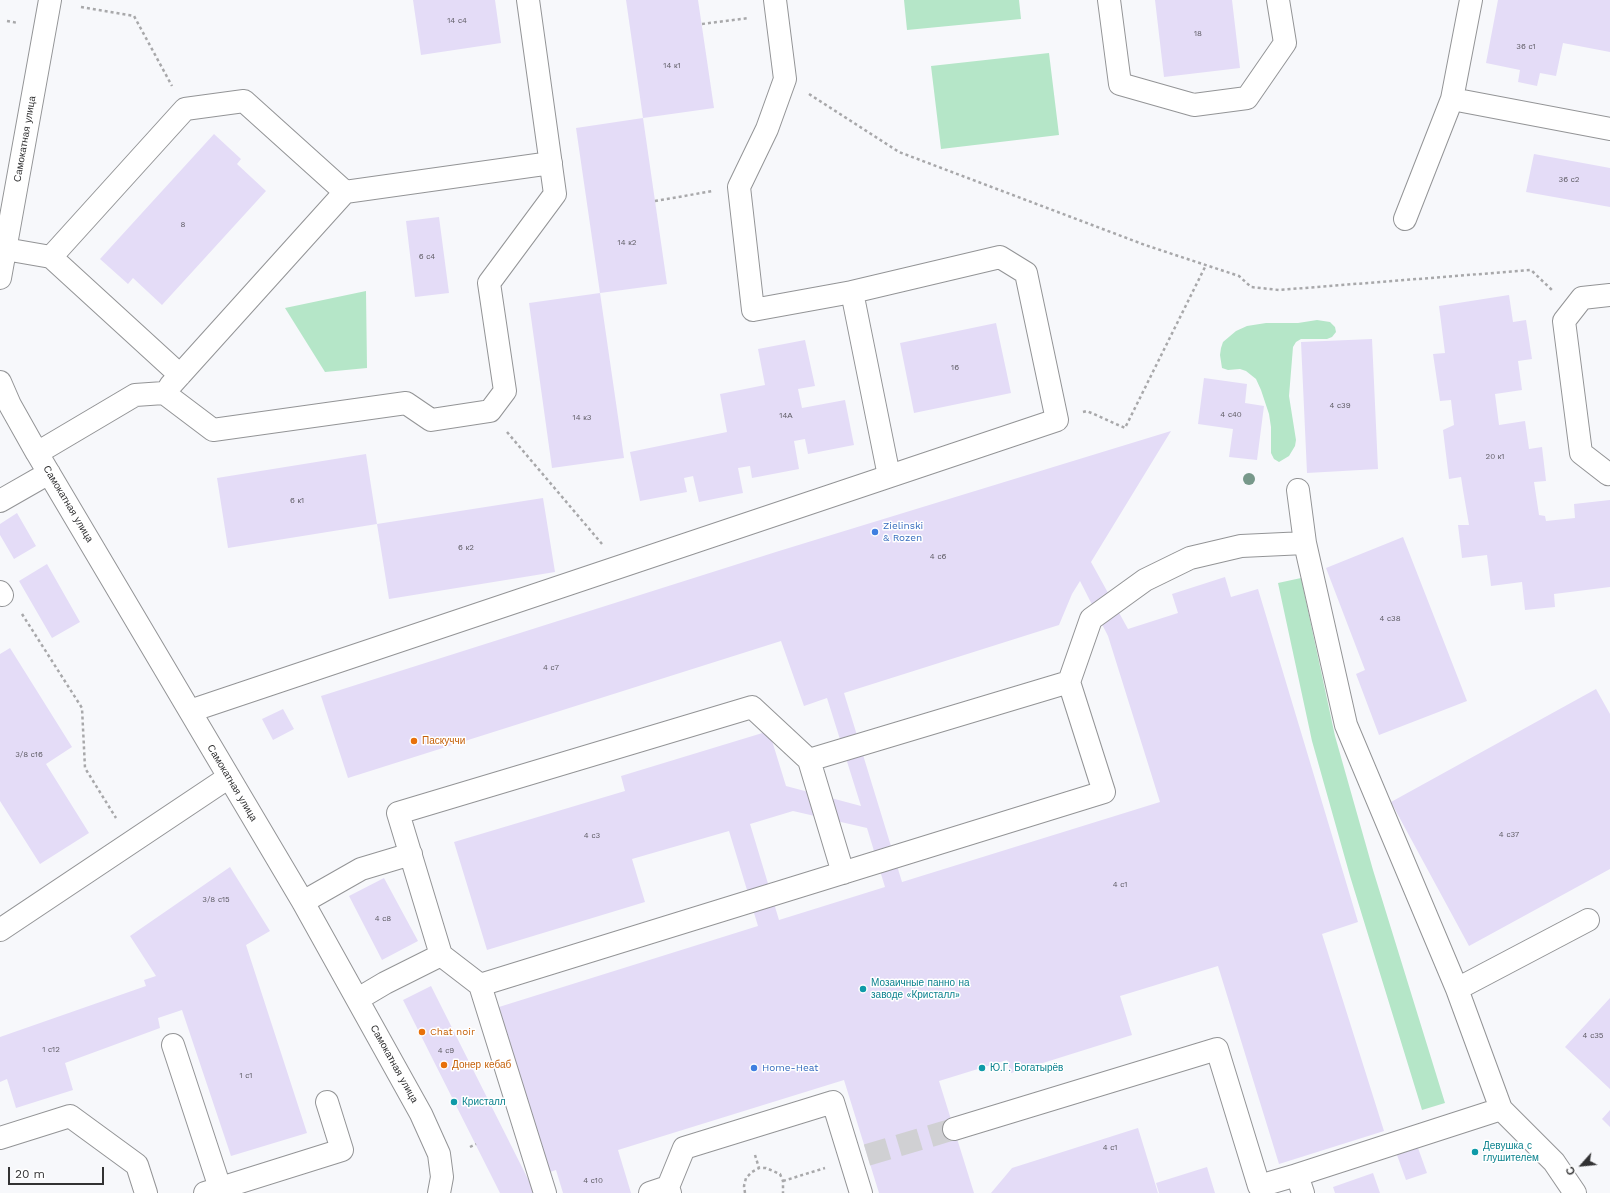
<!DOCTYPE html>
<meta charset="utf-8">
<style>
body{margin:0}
#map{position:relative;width:1610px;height:1193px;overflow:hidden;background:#f7f8fb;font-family:"Work Sans",sans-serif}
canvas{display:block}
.north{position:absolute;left:1562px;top:1145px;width:40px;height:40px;-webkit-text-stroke:3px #fff;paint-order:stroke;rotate:243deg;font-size:11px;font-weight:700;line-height:16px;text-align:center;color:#323233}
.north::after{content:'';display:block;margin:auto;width:14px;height:18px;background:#323233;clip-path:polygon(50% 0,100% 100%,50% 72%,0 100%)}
.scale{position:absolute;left:8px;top:1167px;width:96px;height:18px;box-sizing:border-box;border:2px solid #323233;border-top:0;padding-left:5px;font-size:12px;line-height:14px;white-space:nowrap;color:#323233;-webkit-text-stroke:3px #fff;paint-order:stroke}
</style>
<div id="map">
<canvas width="1610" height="1193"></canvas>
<div class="north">С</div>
<div class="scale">20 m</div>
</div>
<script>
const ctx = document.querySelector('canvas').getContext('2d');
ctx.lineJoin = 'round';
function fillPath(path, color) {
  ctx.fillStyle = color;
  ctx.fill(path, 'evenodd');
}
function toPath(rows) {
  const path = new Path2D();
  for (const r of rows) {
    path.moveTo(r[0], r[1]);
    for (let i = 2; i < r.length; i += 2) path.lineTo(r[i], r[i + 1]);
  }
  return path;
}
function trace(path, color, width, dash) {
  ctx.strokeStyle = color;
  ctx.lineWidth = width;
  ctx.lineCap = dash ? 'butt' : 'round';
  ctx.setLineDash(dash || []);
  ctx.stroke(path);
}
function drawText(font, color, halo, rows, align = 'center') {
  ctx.font = font + ' "Work Sans",sans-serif';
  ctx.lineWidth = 3;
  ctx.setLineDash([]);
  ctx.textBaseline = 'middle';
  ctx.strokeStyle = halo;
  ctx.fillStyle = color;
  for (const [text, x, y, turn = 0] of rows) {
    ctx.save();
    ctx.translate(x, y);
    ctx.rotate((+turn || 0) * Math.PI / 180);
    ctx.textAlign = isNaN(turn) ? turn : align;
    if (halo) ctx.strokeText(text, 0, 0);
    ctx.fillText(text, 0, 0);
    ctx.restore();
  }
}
fillPath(toPath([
 [904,0,1019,0,1021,19,907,30],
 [1049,53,1059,135,941,149,931,66],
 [366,291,367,368,325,372,285,308],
 [1317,320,1330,322,1335,327,1336,332,1332,337,1327,339,1301,339,1296,342,1293,347,1289,396,1296,440,1295,446,1289,456,1279,462,1274,459,1271,453,1271,427,1269,414,1261,390,1256,379,1246,371,1240,369,1228,370,1222,368,1220,355,1221,348,1223,342,1236,331,1247,326,1266,323,1298,323],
 [1301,578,1335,736,1373,870,1445,1103,1422,1110,1350,876,1312,741,1278,583]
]), '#b5e6c8');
fillPath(toPath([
 [413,0,495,0,501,43,421,55],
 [626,0,698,0,714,108,643,118],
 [1155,0,1232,0,1240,68,1164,77],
 [1498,0,1610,0,1610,52,1563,43,1556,76,1540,73,1537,86,1518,82,1520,70,1486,63],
 [643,118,667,284,600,293,624,458,552,468,529,303,600,293,576,128],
 [214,134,241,159,237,164,266,191,162,305,133,278,128,284,100,259],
 [1534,154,1610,168,1610,207,1526,192],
 [439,217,449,293,415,297,406,221],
 [1509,295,1513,322,1526,320,1532,359,1518,361,1522,390,1495,394,1499,425,1525,421,1529,449,1542,447,1546,481,1534,482,1539,515,1545,516,1546,521,1575,518,1574,504,1610,500,1610,587,1554,594,1555,607,1525,610,1522,582,1491,586,1487,555,1462,558,1458,525,1469,525,1463,490,1461,477,1449,479,1443,430,1454,425,1451,400,1440,401,1433,354,1445,353,1439,306],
 [996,323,1011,393,914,413,900,343],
 [1372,339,1378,469,1307,473,1301,342],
 [805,340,815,386,798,389,802,408,845,400,854,445,808,454,805,439,794,441,799,469,752,478,750,466,738,468,743,493,699,502,693,476,684,478,687,492,640,501,630,452,727,432,720,394,765,385,758,349],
 [1204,378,1247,384,1245,403,1264,406,1257,460,1229,457,1233,429,1198,424],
 [1171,431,1091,562,1128,629,1178,613,1172,594,1225,577,1231,597,1258,589,1358,922,1322,934,1384,1131,1279,1164,1218,966,1120,996,1132,1035,1011,1073,1007,1060,939,1081,974,1193,879,1193,844,1080,618,1150,631,1193,563,1193,556,1170,550,1172,499,1007,758,926,729,831,632,859,645,902,487,950,454,842,625,791,621,776,769,731,786,786,861,806,827,698,804,706,781,641,348,778,321,696,779,551],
 [1080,581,1108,636,1160,802,902,882,844,693,1059,625,1072,594],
 [793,811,867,828,885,887,779,920,750,824],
 [366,454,377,524,228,548,217,478],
 [543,498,555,572,389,599,377,524],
 [17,513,36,546,14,559,0,535,0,524],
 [1403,537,1467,701,1379,735,1356,674,1365,670,1326,568],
 [47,564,80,622,52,638,19,581],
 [10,648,72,747,46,764,89,833,40,864,0,801,0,654],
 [1596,689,1610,714,1610,869,1469,946,1391,802],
 [283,709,294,729,273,740,262,719],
 [230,867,270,931,246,945,307,1133,231,1156,182,1010,158,1018,160,1028,65,1063,73,1090,16,1108,7,1079,0,1082,0,1037,146,986,144,980,156,976,130,936],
 [384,878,418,941,382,960,349,896],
 [431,986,535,1193,500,1193,403,1000],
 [1610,998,1610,1089,1565,1047],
 [1610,1110,1610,1127,1602,1119],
 [1138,1128,1158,1193,991,1193,1012,1168],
 [1418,1148,1427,1173,1406,1180,1397,1155],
 [1207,1167,1215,1193,1159,1193,1156,1183],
 [1373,1173,1380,1193,1335,1193,1333,1187]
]), '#e4dcf7');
trace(toPath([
 [867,1155,954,1129]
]), '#d0d0d3', 22, [22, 11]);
const minor = toPath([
 [775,0,785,79,767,129,739,187,753,310,852,292,889,476],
 [1109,0,1120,84,1194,105,1247,98,1285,43,1278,0],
 [1452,99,1610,129],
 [1405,219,1452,99,1471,0],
 [5,249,51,257],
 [0,278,50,0],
 [1610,295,1582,298,1564,321,1581,453,1608,474,1610,473],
 [180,375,51,257,185,109,244,101,345,192],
 [0,382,10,405,37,453,303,902,421,1114,439,1154,442,1177,439,1193],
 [170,386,345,192,551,163],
 [37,453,135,395,164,393,213,430,406,403,431,420,490,411,505,391,489,283,555,194,528,0],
 [1298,490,1305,543,1346,725,1457,989],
 [0,501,49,473],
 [0,592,2,595],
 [190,711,1057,420,1026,273,1000,257,852,292],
 [809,760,843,873],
 [303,902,361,869,411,854],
 [0,930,229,777],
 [480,985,441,955,398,813,752,707,809,760,1069,682],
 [358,999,385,983,441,955],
 [173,1045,220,1188],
 [1501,1109,1457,989,1588,920],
 [954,1129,1217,1049,1259,1186,1297,1175],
 [0,1138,70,1116,137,1165,146,1193],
 [668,1187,684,1148,833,1102,861,1193],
 [205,1193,342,1150,327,1102],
 [545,1193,480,985,1104,792,1069,682,1091,619,1145,580,1190,558,1241,546,1305,543],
 [650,1193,668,1187,670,1193],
 [1303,1193,1297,1175,1501,1109,1554,1162,1575,1193]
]);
trace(minor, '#939496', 24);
trace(toPath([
 [81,7,134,16,172,86],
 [7,21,18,23],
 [702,24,749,18],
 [809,94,899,152,1145,245,1239,276,1251,287,1279,290,1531,270,1553,291],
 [655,201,713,191],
 [1083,412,1087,411,1125,428,1206,265],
 [507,432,602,544],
 [22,614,82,708,85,768,116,818],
 [470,1147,476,1144],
 [755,1155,759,1168],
 [783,1181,825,1168],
 [745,1193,744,1186,746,1178,752,1172,759,1168,766,1168,780,1174,783,1181,783,1193]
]), '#a8a8aa', 2.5, [3, 3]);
trace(minor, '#fff', 22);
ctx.fillStyle = '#77988a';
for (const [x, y] of [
 [1249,479]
]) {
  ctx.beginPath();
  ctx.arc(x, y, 6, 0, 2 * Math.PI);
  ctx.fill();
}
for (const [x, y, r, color] of [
 [875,532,4,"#3f7fe0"],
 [414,741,4,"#e8710a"],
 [863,989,4,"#0f9aa8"],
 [422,1032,4,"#e8710a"],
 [444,1065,4,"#e8710a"],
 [754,1068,4,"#3f7fe0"],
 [982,1068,4,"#0f9aa8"],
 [454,1102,4,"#0f9aa8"],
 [1475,1152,4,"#0f9aa8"]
]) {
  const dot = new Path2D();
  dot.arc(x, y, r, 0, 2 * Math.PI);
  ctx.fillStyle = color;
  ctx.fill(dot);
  trace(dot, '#fff', 1.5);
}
drawText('8px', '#5e5c64', null, [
 ["14 с4",457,21],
 ["18",1198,34],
 ["36 с1",1526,47],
 ["14 к1",672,66],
 ["36 с2",1569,180],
 ["8",183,225],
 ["14 к2",627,243],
 ["6 с4",427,257],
 ["16",955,368],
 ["4 с39",1340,406],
 ["4 с40",1231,415],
 ["14А",786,416],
 ["14 к3",582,418],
 ["20 к1",1495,457],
 ["6 к1",297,501],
 ["6 к2",466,548],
 ["4 с6",938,557],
 ["4 с38",1390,619],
 ["4 с7",551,668],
 ["3/8 с16",29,755],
 ["4 с37",1509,835],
 ["4 с3",592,836],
 ["4 с1",1120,885],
 ["3/8 с15",216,900],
 ["4 с8",383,919],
 ["4 с35",1593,1036],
 ["1 с12",51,1050],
 ["4 с9",446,1051],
 ["1 с1",246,1076],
 ["4 с1",1110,1148],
 ["4 с10",593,1181]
]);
drawText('10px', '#323233', '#fff', [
 ["Самокатная улица",25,139,-80],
 ["Самокатная улица",68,504,59],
 ["Самокатная улица",232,783,59],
 ["Самокатная улица",394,1064,61]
]);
drawText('10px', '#366cbe', '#fff', [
 ["Zielinski",883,526],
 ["& Rozen",883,538],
 ["Home-Heat",762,1068]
], 'left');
drawText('10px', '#c56008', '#fff', [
 ["Паскуччи",422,741],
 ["Chat noir",430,1032],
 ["Донер кебаб",452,1065]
], 'left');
drawText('10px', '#0d838f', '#fff', [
 ["Мозаичные панно на",871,983],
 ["заводе «Кристалл»",871,995],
 ["Ю.Г. Богатырёв",990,1068],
 ["Кристалл",462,1102],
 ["Девушка с",1483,1146],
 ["глушителем",1483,1158]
], 'left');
</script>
